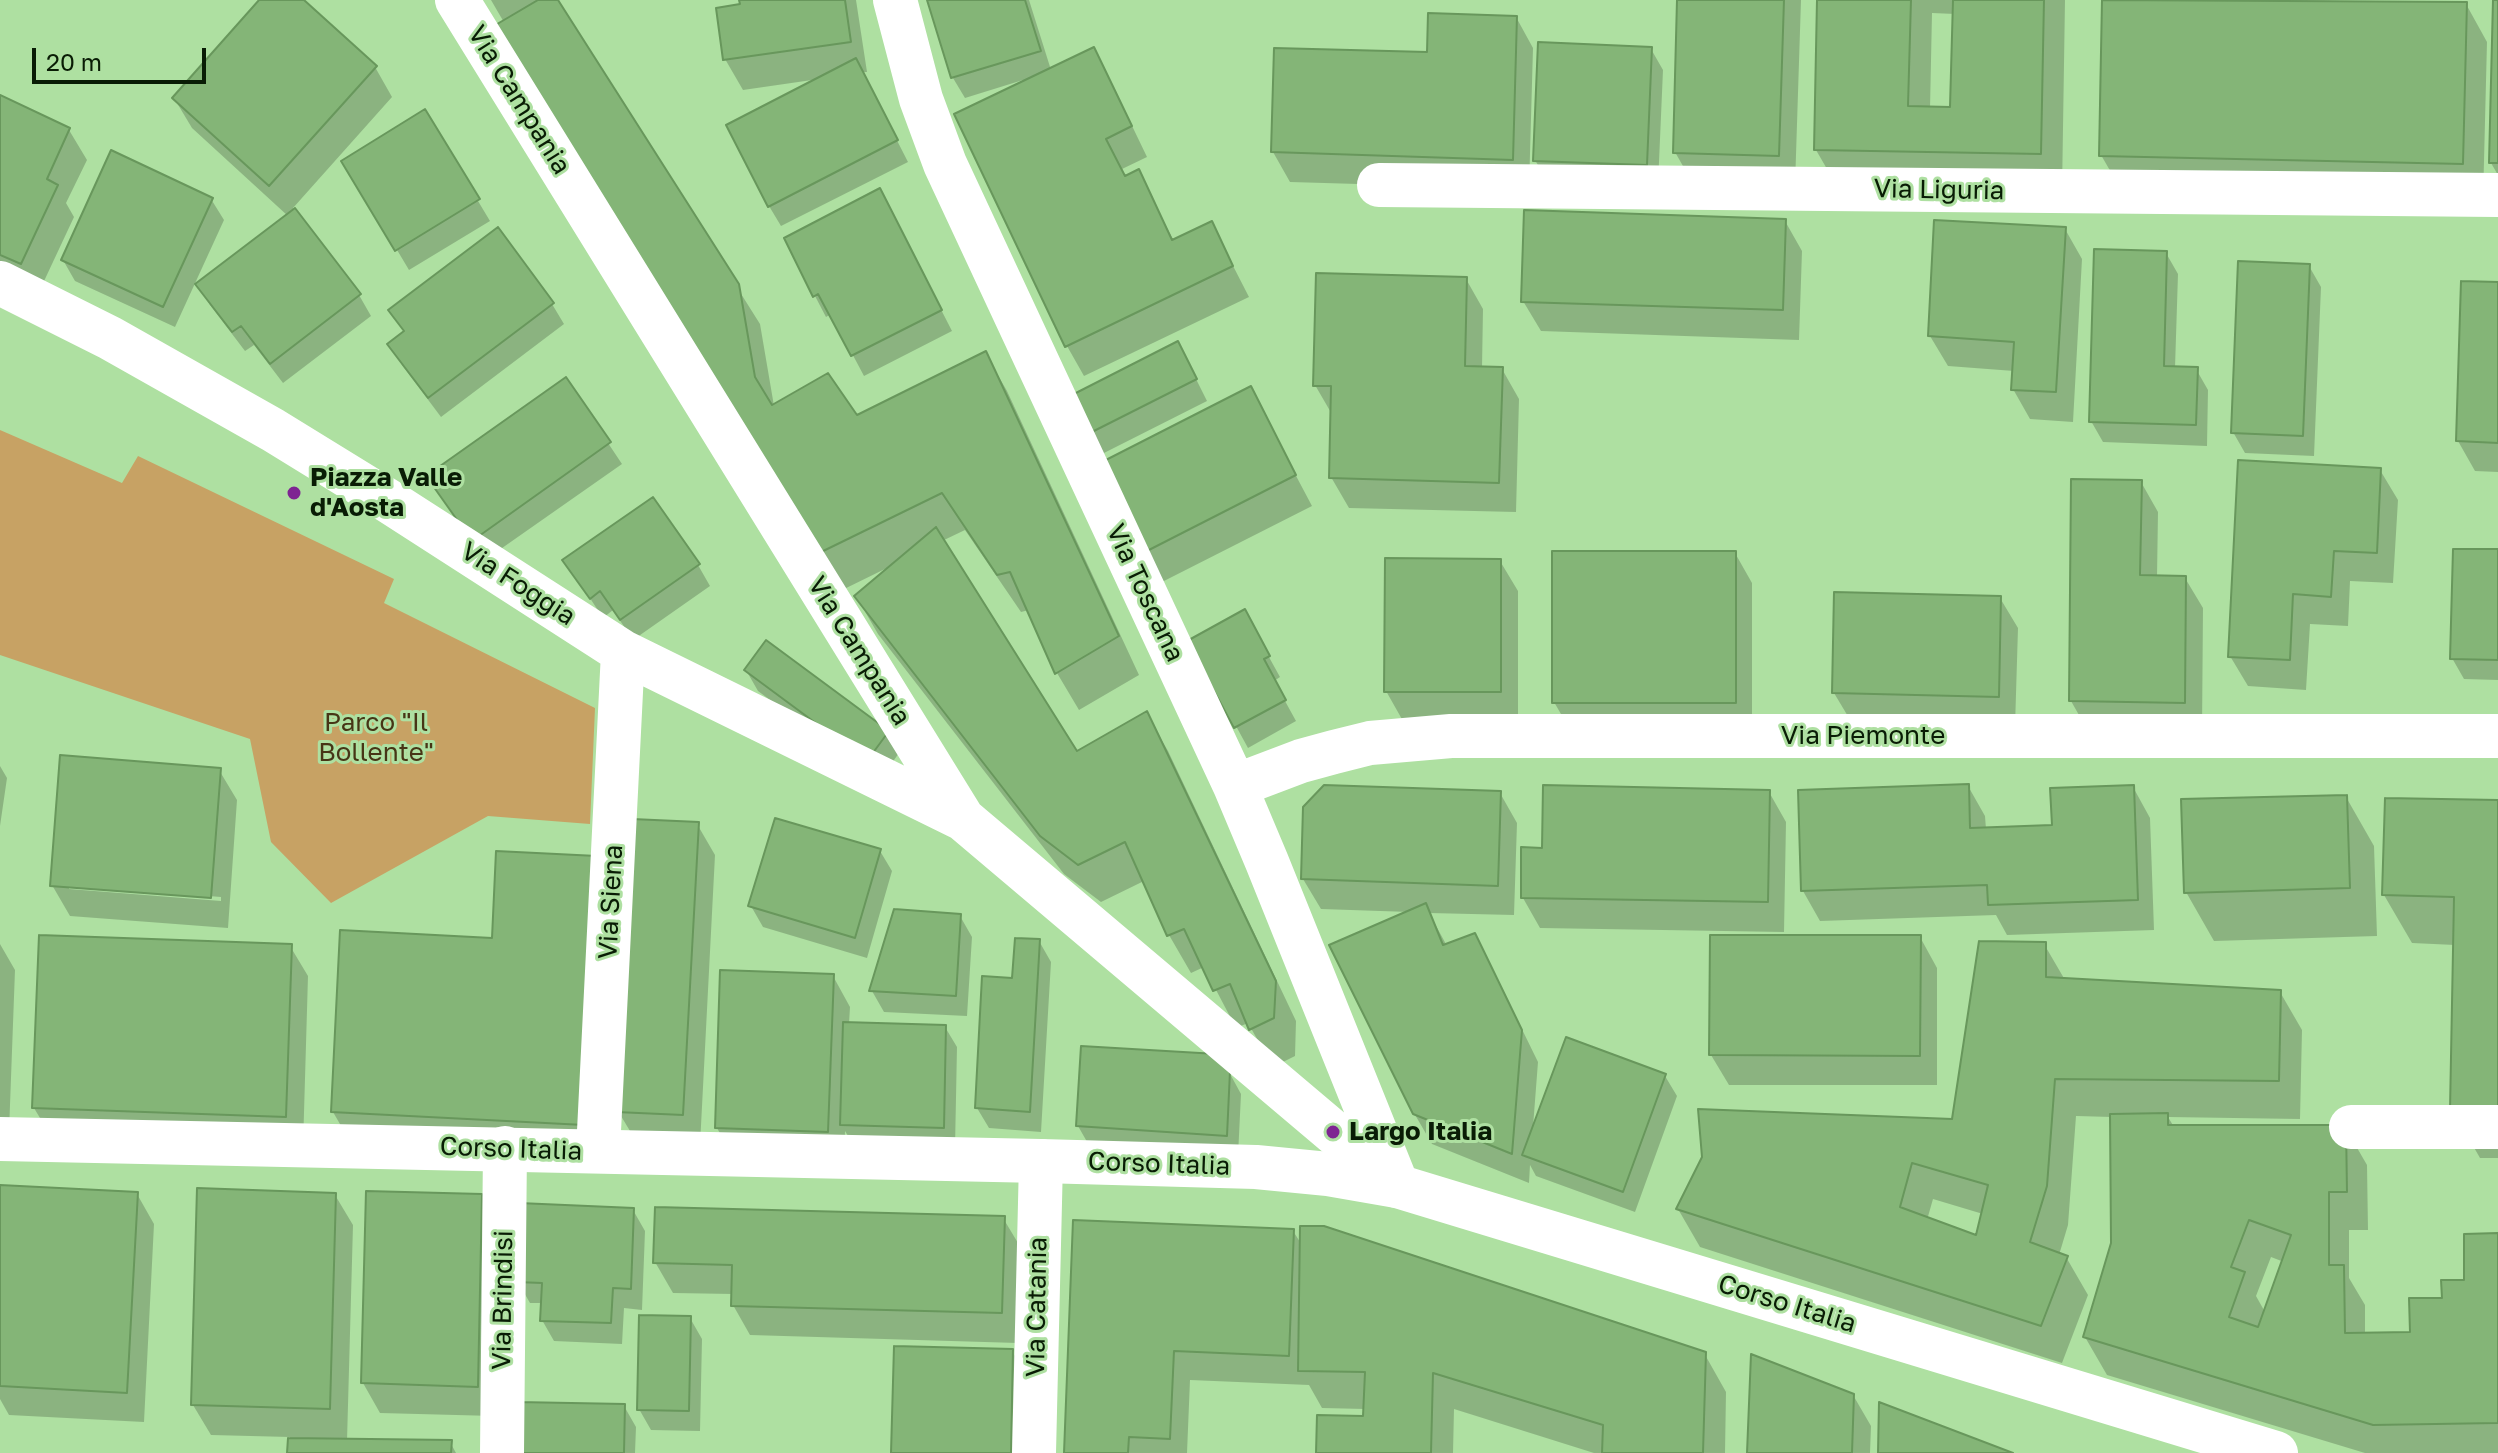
<!DOCTYPE html>
<style>
body{margin:0}
#map{position:relative;width:2498px;height:1453px;overflow:hidden;background:#aee0a1;font-family:"Golos Text",sans-serif}
canvas{display:block}
.scale{position:absolute;left:32px;top:48px;width:174px;height:36px;box-sizing:border-box;border:4px solid #091c05;border-top:0;padding-left:10px;font-size:24px;line-height:28px;white-space:nowrap;color:#091c05;-webkit-text-stroke:6px #aee0a1;paint-order:stroke}
</style>
<div id="map">
<canvas width="2498" height="1453"></canvas>
<div class="scale">20 m</div>
</div>
<script>
const ctx = document.querySelector('canvas').getContext('2d');
ctx.lineJoin = 'round';
function fillPath(path, color) {
  ctx.fillStyle = color;
  ctx.fill(path, 'evenodd');
}
function toPath(rows) {
  const path = new Path2D();
  for (const r of rows) {
    path.moveTo(r[0], r[1]);
    for (let i = 2; i < r.length; i += 2) path.lineTo(r[i], r[i + 1]);
  }
  return path;
}
function trace(path, color, width, dash) {
  ctx.strokeStyle = color;
  ctx.lineWidth = width;
  ctx.lineCap = dash ? 'butt' : 'round';
  ctx.setLineDash(dash || []);
  ctx.stroke(path);
}
function drawText(font, color, halo, rows, align = 'center') {
  ctx.font = font + ' "Golos Text",sans-serif';
  ctx.lineWidth = 6;
  ctx.setLineDash([]);
  ctx.textBaseline = 'middle';
  ctx.strokeStyle = halo;
  ctx.fillStyle = color;
  for (const [text, x, y, turn = 0] of rows) {
    ctx.save();
    ctx.translate(x, y);
    ctx.rotate((+turn || 0) * Math.PI / 180);
    ctx.textAlign = isNaN(turn) ? turn : align;
    if (halo) ctx.strokeText(text, 0, 0);
    ctx.fillText(text, 0, 0);
    ctx.restore();
  }
}
fillPath(toPath([
 [0,430,122,483,138,456,394,579,384,603,595,708,590,824,488,816,331,903,271,842,250,739,0,655]
]), '#c7a264');
fillPath(toPath([
 [262,0,301,0,375,67,392,97,293,208,359,295,371,316,283,383,254,345,245,351,210,305,198,285,288,216,192,128,174,98],
 [491,0,556,0,760,324,774,406,856,417,985,353,1007,391,1139,675,1079,710,1057,673,1029,610,1021,612,965,530,942,541,1076,754,1146,713,1168,751,1296,1021,1295,1056,1273,1067,1248,1023,1236,1028,1204,967,1191,973,1169,935,1144,881,1101,902,1064,874,878,634,856,596,887,568,836,593],
 [741,0,856,0,867,72,862,72,908,162,781,226,769,206,819,79,743,90,725,59,742,5],
 [929,0,1029,0,1051,70,1093,50,1110,80,1147,157,1122,169,1126,177,1138,172,1174,241,1211,223,1249,297,1084,376,1067,346,956,115,1024,82,1023,80,965,98,953,78],
 [1679,0,1801,0,1795,186,1692,182,1675,152],
 [1819,0,2065,0,2062,192,1838,188,1816,150],
 [1932,13,1955,14,1952,109,1930,109],
 [2104,0,2302,0,2466,4,2487,42,2483,201,2123,193,2101,155],
 [2495,0,2498,0,2498,175,2491,163],
 [1516,17,1533,48,1529,189,1290,182,1273,152,1429,54],
 [1651,49,1663,70,1658,185,1547,181,1535,160],
 [0,97,69,130,87,160,66,203,74,217,38,294,0,276],
 [424,111,490,221,409,270,344,161],
 [211,199,224,220,175,327,75,281,63,260],
 [891,212,952,331,864,376,831,314,826,317,815,296,786,239],
 [1785,221,1802,251,1799,340,1541,331,1523,301],
 [2065,229,2082,259,2073,422,2030,419,2013,389,2014,371,1948,366,1930,336],
 [2166,253,2178,274,2175,368,2196,369,2208,390,2207,446,2103,442,2091,421],
 [2309,266,2321,287,2314,456,2245,453,2233,432],
 [1466,279,1483,309,1482,368,1502,369,1519,399,1516,512,1349,508,1331,477,1333,416,1315,385],
 [2498,284,2498,472,2475,471,2458,441],
 [552,304,564,324,441,417,402,365,390,344,405,333,391,310],
 [1189,365,1207,401,1100,455,1088,434],
 [566,380,622,464,485,560,429,476],
 [1250,389,1312,506,1162,582,1145,552],
 [2380,470,2398,500,2393,583,2350,581,2348,626,2310,624,2306,690,2248,686,2230,656],
 [2141,482,2158,512,2157,577,2185,578,2203,608,2202,732,2088,731,2071,701],
 [2498,551,2498,680,2464,679,2452,658],
 [1735,553,1752,583,1752,732,1572,733,1554,702],
 [565,560,698,565,710,586,633,640,613,610,603,618],
 [1500,561,1518,591,1518,722,1403,721,1386,691],
 [2000,598,2018,628,2015,727,1852,723,1834,693],
 [1244,612,1280,677,1274,681,1296,721,1248,748,1190,642],
 [746,670,887,733,899,753,879,781,758,691],
 [0,766,7,778,0,826],
 [219,770,237,800,228,928,70,916,52,885],
 [69,885,221,897,221,901,69,889],
 [1968,786,1985,816,1986,829,2054,827,2133,787,2150,818,2154,930,2007,935,1996,915,1820,921,1803,891],
 [1769,792,1786,822,1784,932,1540,928,1523,898,1544,850],
 [1500,793,1517,823,1514,915,1429,913,1447,946,1474,935,1491,966,1538,1062,1533,1127,1665,1076,1677,1096,1635,1212,1536,1176,1530,1165,1529,1183,1432,1144,1414,1113,1410,912,1321,909,1303,879],
 [2346,797,2374,846,2377,936,2214,941,2186,892],
 [2498,802,2498,1158,2480,1158,2452,1109,2455,945,2412,943,2384,895],
 [697,824,715,855,700,1145,636,1141,618,1111],
 [880,851,892,871,867,958,763,927,751,906],
 [960,916,972,937,967,1016,884,1012,872,991],
 [1920,937,1937,968,1937,1085,1729,1085,1711,1055],
 [494,940,605,1162,355,1150,333,1112],
 [1039,941,1051,962,1041,1132,989,1128,977,1108,1014,980],
 [0,944,15,970,9,1132,0,1130],
 [2044,944,2065,980,2280,992,2302,1030,2300,1119,2168,1117,2174,1127,2345,1127,2367,1165,2368,1230,2349,1230,2349,1278,2365,1305,2365,1334,2412,1334,2444,1300,2466,1282,2498,1235,2498,1453,2365,1453,2107,1375,2085,1337,2113,1244,2112,1117,2076,1116,2068,1225,2059,1255,2066,1257,2088,1295,2062,1363,1700,1247,1678,1209,1953,1121],
 [1933,1199,1983,1214,1978,1238,1927,1220],
 [2271,1257,2284,1262,2265,1312,2256,1296],
 [290,946,308,976,303,1147,52,1138,34,1108],
 [833,976,850,1007,849,1024,945,1027,957,1047,955,1148,854,1146,845,1131,844,1162,734,1158,717,1128],
 [1229,1072,1241,1094,1238,1156,1090,1147,1078,1126],
 [137,1194,154,1224,144,1422,9,1415,0,1399,0,1218],
 [335,1195,353,1225,347,1441,450,1442,456,1453,289,1453,290,1437,211,1435,193,1405],
 [481,1196,498,1226,494,1416,380,1413,363,1383],
 [633,1210,645,1231,642,1310,624,1308,622,1344,554,1341,542,1320,543,1303,530,1303,518,1282],
 [1003,1218,1021,1248,1018,1343,750,1335,733,1305,733,1294,673,1293,655,1262],
 [1293,1231,1302,1245,1704,1353,1726,1392,1725,1453,1594,1453,1454,1409,1453,1453,1318,1453,1365,1418,1365,1409,1322,1408,1309,1385,1190,1380,1187,1453,1066,1453],
 [690,1318,702,1339,700,1431,651,1430,639,1409],
 [1012,1351,1030,1381,1028,1453,893,1453],
 [1853,1395,1871,1426,1870,1453,1749,1453],
 [624,1406,636,1427,635,1453,518,1453]
]), '#0003');
const building = toPath([
 [259,0,304,0,377,66,269,186,172,98,259,0],
 [538,0,558,0,739,284,755,377,772,405,828,373,857,415,986,351,1119,636,1055,674,1010,572,997,575,942,493,813,556,487,30,538,0],
 [739,0,845,0,851,42,723,60,716,8,740,4,739,0],
 [927,0,1025,0,1041,51,951,78,927,0],
 [1677,0,1784,0,1779,156,1673,153,1677,0],
 [1817,0,1911,0,1908,106,1950,107,1953,0,2044,0,2041,154,1814,150,1817,0],
 [2102,0,2467,2,2463,164,2099,156,2102,0],
 [2493,0,2498,0,2498,163,2489,163,2493,0],
 [1428,13,1517,16,1513,160,1271,152,1274,48,1427,52,1428,13],
 [1538,42,1652,47,1647,165,1533,161,1538,42],
 [1094,47,1132,126,1106,139,1125,176,1139,169,1172,240,1212,221,1233,266,1065,347,954,114,1094,47],
 [856,58,898,140,768,207,726,125,856,58],
 [0,95,70,128,47,179,58,185,21,264,0,255,0,95],
 [425,109,480,199,395,251,341,161,425,109],
 [111,150,213,198,163,307,61,260,111,150],
 [880,188,942,310,851,356,818,294,813,297,784,238,880,188],
 [295,208,361,294,270,364,241,326,232,332,195,284,295,208],
 [1524,210,1786,219,1783,310,1521,302,1524,210],
 [1934,220,2066,227,2056,392,2011,390,2014,342,1928,336,1934,220],
 [498,227,554,303,428,398,387,344,404,331,388,310,498,227],
 [2094,249,2167,251,2164,366,2198,367,2196,425,2089,422,2094,249],
 [2238,261,2310,264,2303,436,2231,433,2238,261],
 [1316,273,1467,277,1465,366,1503,367,1499,483,1329,478,1331,386,1313,386,1316,273],
 [2461,281,2498,282,2498,443,2456,441,2461,281],
 [1178,341,1197,379,1086,435,1068,397,1178,341],
 [566,377,611,442,472,541,426,476,566,377],
 [1251,386,1296,475,1143,553,1098,464,1251,386],
 [2238,460,2381,468,2377,553,2334,551,2331,597,2293,594,2290,660,2228,657,2238,460],
 [2071,479,2142,480,2140,575,2186,576,2185,703,2069,701,2071,479],
 [653,497,700,564,620,620,600,591,590,599,562,560,653,497],
 [936,527,1077,751,1147,711,1276,981,1274,1018,1249,1030,1230,984,1213,991,1184,929,1167,936,1125,842,1078,865,1040,836,854,596,936,527],
 [2453,549,2498,549,2498,660,2450,659,2453,549],
 [1552,551,1736,551,1736,703,1552,703,1552,551],
 [1385,558,1501,559,1501,692,1384,692,1385,558],
 [1834,592,2001,596,1999,697,1832,693,1834,592],
 [1245,609,1270,656,1264,659,1286,700,1234,728,1187,641,1245,609],
 [766,640,889,731,867,761,744,670,766,640],
 [60,755,221,768,211,898,50,886,60,755],
 [1969,784,1970,828,2052,825,2050,788,2134,785,2138,900,1988,905,1987,885,1801,891,1798,790,1969,784],
 [1324,785,1501,791,1498,886,1301,879,1303,807,1324,785],
 [1543,785,1770,790,1768,902,1521,898,1521,847,1542,848,1543,785],
 [2347,795,2350,888,2184,893,2181,799,2347,795],
 [2385,798,2498,800,2498,1111,2450,1110,2454,897,2382,895,2385,798],
 [775,818,881,849,855,938,748,906,775,818],
 [632,819,699,822,683,1115,616,1112,632,819],
 [496,851,597,856,584,1125,331,1112,340,930,492,938,496,851],
 [1426,903,1443,945,1475,933,1522,1030,1512,1154,1413,1114,1329,945,1426,903],
 [894,909,961,914,956,996,869,991,894,909],
 [39,935,292,944,286,1117,32,1108,39,935],
 [1710,935,1921,935,1920,1056,1709,1055,1710,935],
 [1015,938,1040,939,1030,1112,975,1108,982,976,1012,978,1015,938],
 [1979,941,2046,942,2046,977,2281,990,2279,1081,2055,1079,2047,1186,2030,1242,2068,1256,2041,1326,1676,1209,1702,1157,1698,1109,1952,1119,1979,941],
 [1912,1163,1988,1185,1976,1235,1900,1207,1912,1163],
 [720,970,834,974,828,1132,715,1128,720,970],
 [843,1022,946,1025,944,1128,840,1125,843,1022],
 [1566,1037,1666,1074,1623,1192,1522,1155,1566,1037],
 [1081,1046,1217,1054,1230,1071,1227,1136,1076,1126,1081,1046],
 [2168,1113,2168,1125,2346,1125,2347,1192,2329,1192,2329,1265,2344,1265,2345,1333,2410,1332,2409,1298,2442,1298,2441,1280,2464,1280,2464,1234,2498,1233,2498,1423,2373,1425,2083,1337,2111,1243,2110,1114,2168,1113],
 [2249,1220,2291,1235,2258,1327,2229,1317,2245,1272,2231,1267,2249,1220],
 [0,1185,138,1192,127,1393,0,1386,0,1185],
 [197,1188,336,1193,330,1409,191,1405,197,1188],
 [366,1191,482,1194,478,1387,361,1383,366,1191],
 [519,1203,634,1208,631,1289,613,1288,611,1323,540,1321,542,1283,516,1282,519,1203],
 [655,1207,1005,1216,1002,1313,731,1306,732,1265,653,1263,655,1207],
 [1073,1220,1294,1229,1289,1356,1174,1351,1170,1439,1129,1437,1128,1453,1064,1453,1073,1220],
 [1300,1226,1324,1226,1706,1352,1703,1453,1602,1453,1603,1425,1433,1373,1431,1453,1316,1453,1317,1415,1363,1416,1365,1372,1298,1371,1300,1226],
 [639,1315,691,1316,689,1411,637,1410,639,1315],
 [894,1346,1013,1349,1011,1453,891,1453,894,1346],
 [1751,1354,1854,1394,1852,1453,1747,1453,1751,1354],
 [517,1402,625,1404,624,1453,516,1453,517,1402],
 [1879,1402,2013,1453,1878,1453,1879,1402],
 [288,1438,452,1440,451,1453,287,1453,288,1438]
]);
fillPath(building, '#84b577');
trace(building, '#68975c', 2);
trace(toPath([
 [457,0,963,819,1397,1186],
 [895,0,921,99,945,164,1235,786,1267,862,1395,1180],
 [1379,185,2498,195],
 [0,283,110,338,273,430,390,502,623,652,963,819],
 [1235,786,1301,761,1334,752,1370,743,1451,736,2498,736],
 [2351,1127,2498,1127],
 [598,1151,623,652],
 [502,1453,505,1148],
 [1034,1453,1041,1161]
]), '#fff', 44);
trace(toPath([
 [0,1139,1041,1161,1256,1167,1328,1174,1397,1186,2276,1453]
]), '#fff', 44);
for (const [x, y, r, color] of [
 [294,493,8,"#7e2592"],
 [1333,1132,8,"#7e2592"]
]) {
  const dot = new Path2D();
  dot.arc(x, y, r, 0, 2 * Math.PI);
  ctx.fillStyle = color;
  ctx.fill(dot);
  trace(dot, '#aee0a1', 3);
}
drawText('26px', '#091c05', '#aee0a1', [
 ["Via Campania",519,100,58],
 ["Via Liguria",1939,190,1],
 ["Via Foggia",518,584,33],
 ["Via Toscana",1145,593,65],
 ["Via Campania",859,651,58],
 ["Via Piemonte",1863,736],
 ["Via Siena",611,902,-87],
 ["Corso Italia",511,1149,2],
 ["Corso Italia",1159,1164,2],
 ["Via Brindisi",503,1300,-89],
 ["Corso Italia",1787,1304,17],
 ["Via Catania",1037,1307,-89]
]);
drawText('bold 26px', '#091c05', '#aee0a1', [
 ["Piazza Valle",310,478],
 ["d'Aosta",310,508],
 ["Largo Italia",1349,1132]
], 'left');
drawText('26px', '#473516', '#aee0a1', [
 ["Parco \"Il",376,723],
 ["Bollente\"",376,753]
]);
</script>
